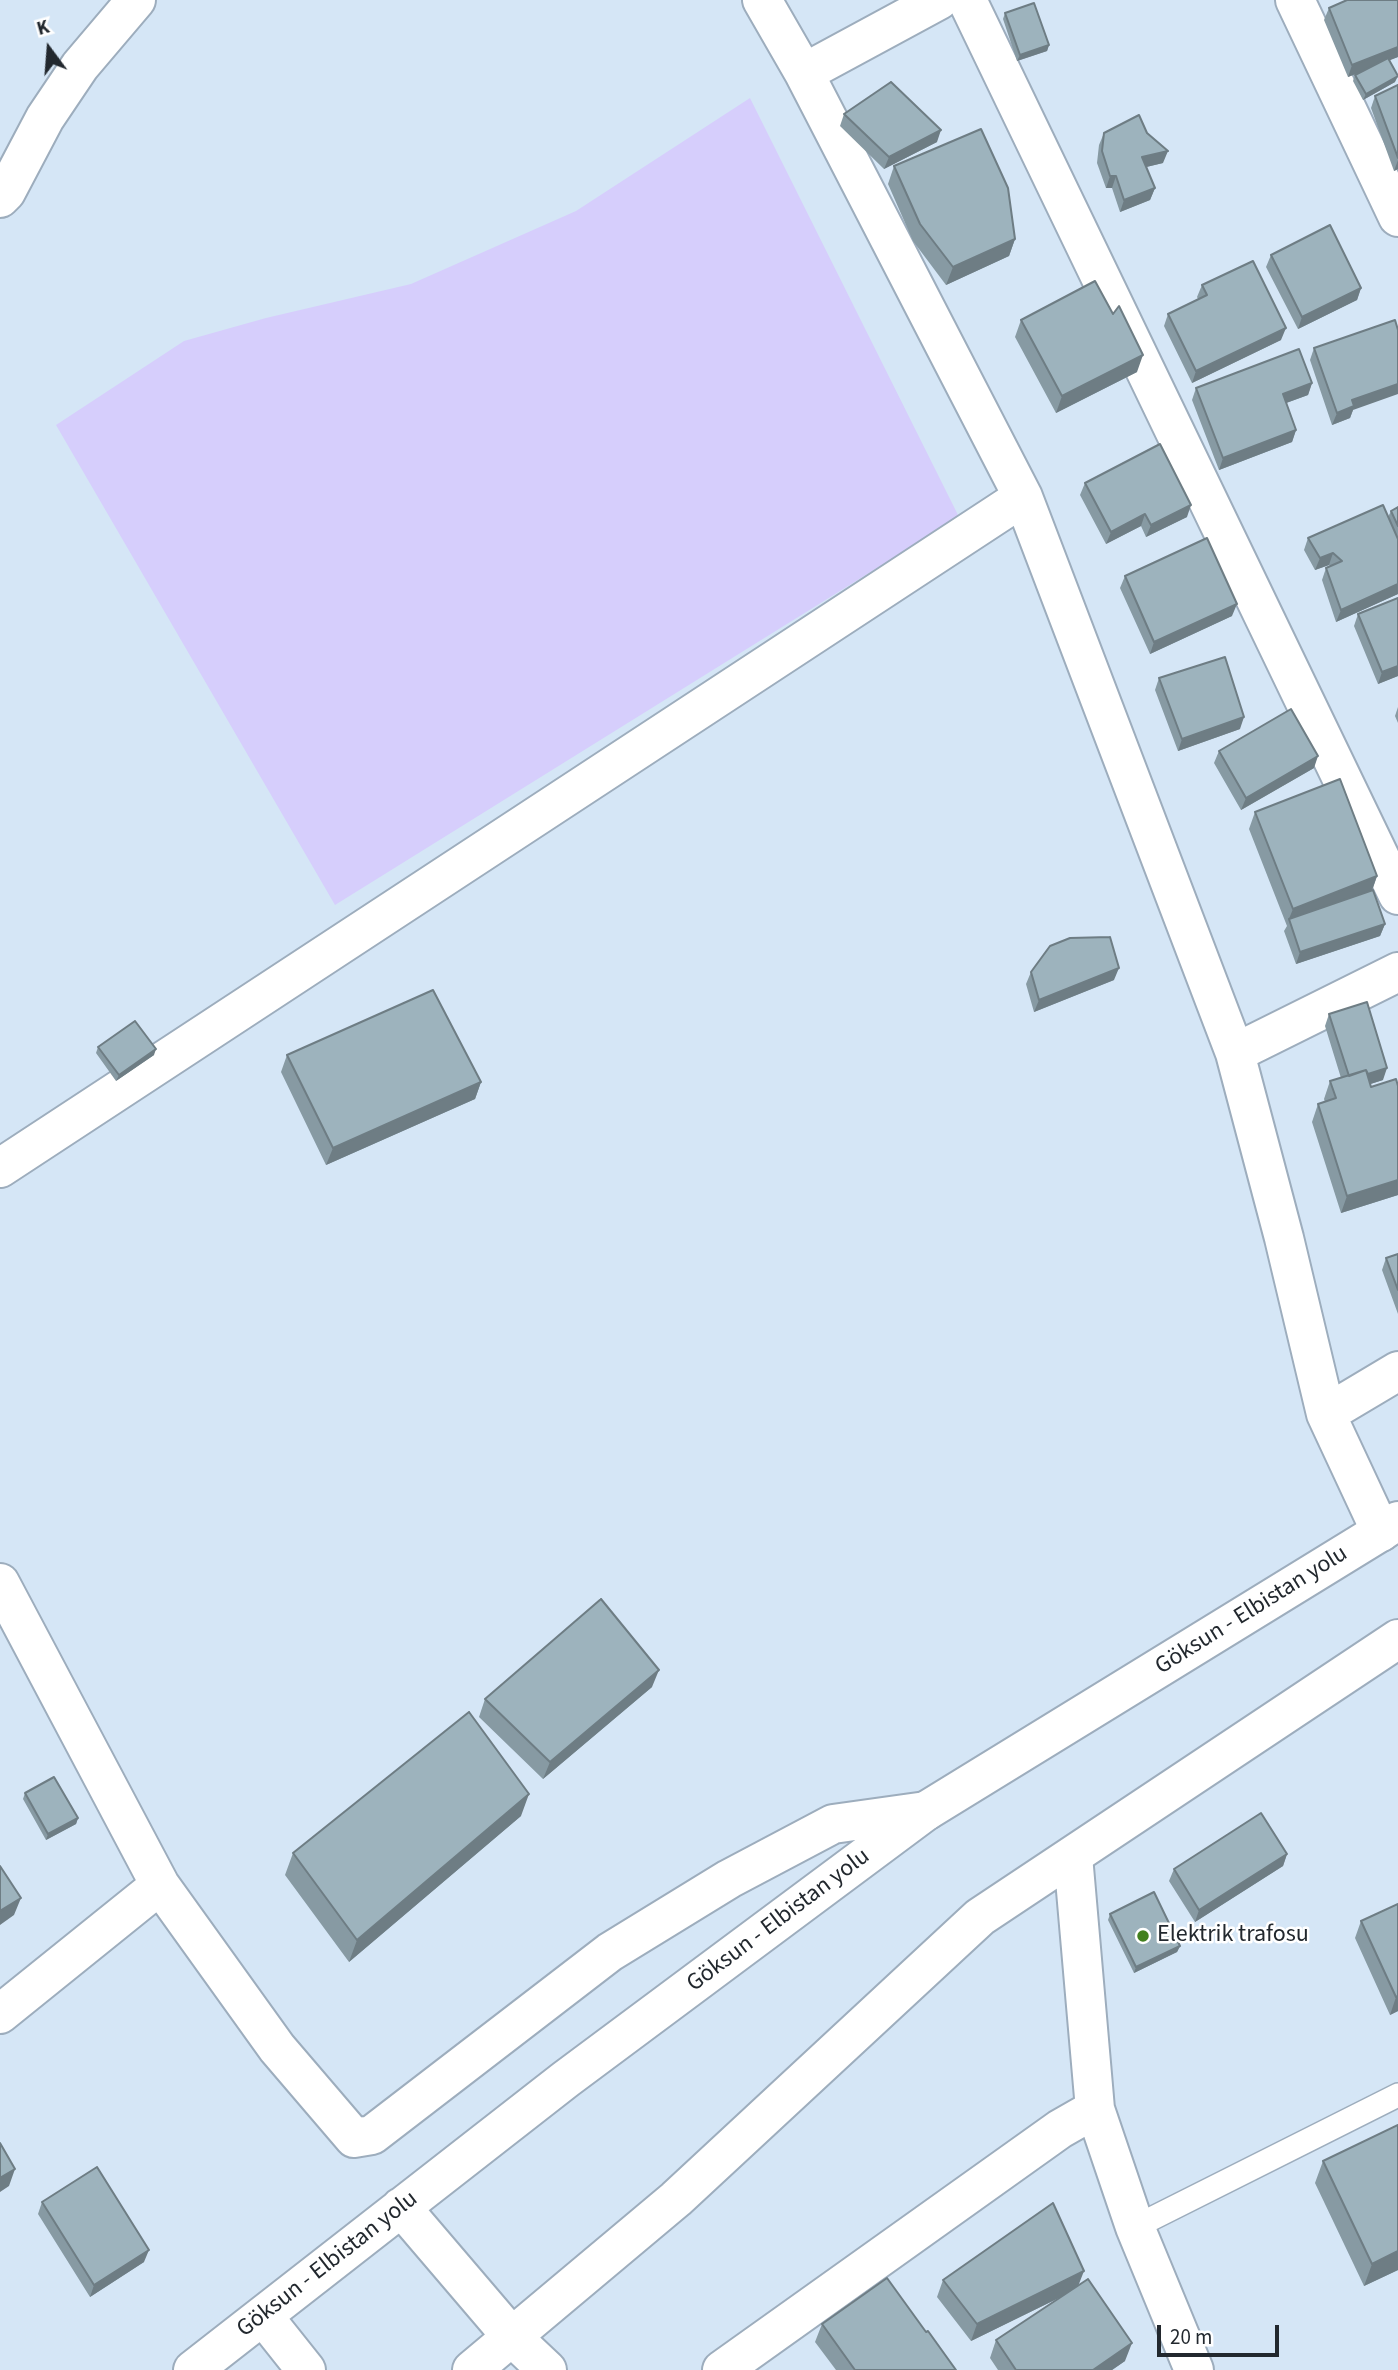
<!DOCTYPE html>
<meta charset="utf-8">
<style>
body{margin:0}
#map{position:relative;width:1398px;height:2370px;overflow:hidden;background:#d5e6f6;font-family:"Source Sans 3",sans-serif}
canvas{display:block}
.north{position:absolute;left:14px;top:14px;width:70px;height:70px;-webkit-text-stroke:5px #fff;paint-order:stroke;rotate:344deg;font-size:19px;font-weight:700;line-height:28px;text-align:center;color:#22282e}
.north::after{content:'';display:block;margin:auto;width:24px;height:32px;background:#22282e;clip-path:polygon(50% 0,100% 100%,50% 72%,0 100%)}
.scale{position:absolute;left:1157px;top:2325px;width:122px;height:32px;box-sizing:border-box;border:4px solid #22282e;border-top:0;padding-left:9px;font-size:21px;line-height:24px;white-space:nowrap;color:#22282e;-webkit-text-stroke:5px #fff;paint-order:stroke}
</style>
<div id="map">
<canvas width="1398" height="2370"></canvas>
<div class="north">K</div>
<div class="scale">20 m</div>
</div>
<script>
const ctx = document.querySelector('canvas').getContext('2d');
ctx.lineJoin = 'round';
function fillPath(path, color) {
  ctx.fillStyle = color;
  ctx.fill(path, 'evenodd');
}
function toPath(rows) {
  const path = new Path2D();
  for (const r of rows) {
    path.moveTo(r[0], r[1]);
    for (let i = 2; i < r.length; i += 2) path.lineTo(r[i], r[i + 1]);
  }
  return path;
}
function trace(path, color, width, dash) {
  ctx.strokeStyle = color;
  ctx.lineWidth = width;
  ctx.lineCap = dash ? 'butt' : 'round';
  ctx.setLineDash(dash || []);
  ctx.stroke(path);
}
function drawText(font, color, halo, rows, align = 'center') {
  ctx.font = font + ' "Source Sans 3",sans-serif';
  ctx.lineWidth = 5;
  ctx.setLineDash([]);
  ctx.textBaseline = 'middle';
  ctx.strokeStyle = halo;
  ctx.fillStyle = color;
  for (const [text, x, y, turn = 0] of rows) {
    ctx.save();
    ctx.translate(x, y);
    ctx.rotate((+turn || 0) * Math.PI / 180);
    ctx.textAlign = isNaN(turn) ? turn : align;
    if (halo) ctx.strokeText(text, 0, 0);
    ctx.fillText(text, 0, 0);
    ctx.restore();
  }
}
fillPath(toPath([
 [750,98,959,517,335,905,56,425,184,341,266,318,411,284,576,211]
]), '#d6cefc');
const lane = toPath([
 [1135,2227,1398,2095]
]);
const street = toPath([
 [762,0,804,73,1023,497,1235,1053,1284,1238,1326,1414,1381,1532],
 [967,0,1398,895],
 [1295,0,1398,217],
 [804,73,939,0],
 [0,198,6,192,45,118,80,66,136,0],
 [1235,1053,1398,972],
 [0,1168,1023,497],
 [1326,1414,1398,1371],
 [0,1583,160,1885,277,2048,354,2138,372,2135,610,1952,729,1879,833,1824,926,1811],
 [1073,1856,1095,2109,1135,2227,1194,2370],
 [0,2014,160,1885],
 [512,2337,547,2370],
 [722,2370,1060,2129,1095,2109]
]);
const highway = toPath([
 [401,2207,512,2337],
 [263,2316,306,2370],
 [193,2370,566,2079,926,1811,1398,1521],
 [472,2370,676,2199,980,1917,1398,1639]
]);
trace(lane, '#9dadbd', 26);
trace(street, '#9dadbd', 42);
trace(highway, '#9dadbd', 42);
trace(lane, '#fff', 23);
trace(street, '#fff', 38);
trace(highway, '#fff', 38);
fillPath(toPath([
 [1398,0,1398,57,1389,60,1395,82,1363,100,1353,81,1355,75,1358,73,1348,77,1324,20,1329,8],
 [1005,13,1049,45,1047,51,1017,61,1003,19],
 [1398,85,1398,169,1394,171,1371,108,1375,96],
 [844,114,937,142,884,169,840,126],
 [1104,133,1147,133,1163,163,1146,167,1155,188,1150,200,1120,212,1112,188,1106,188,1097,163,1099,145],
 [894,166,1015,239,1009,256,946,285,913,241,888,184],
 [1271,255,1361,288,1357,300,1298,329,1266,267],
 [1202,285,1281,340,1192,383,1164,326,1168,314,1198,299,1197,297],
 [1021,320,1137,372,1056,413,1015,337],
 [1314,348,1353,410,1350,418,1332,425,1310,360],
 [1312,383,1308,395,1286,403,1296,430,1292,442,1219,470,1192,400,1196,388],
 [1085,483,1187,517,1146,537,1141,526,1106,544,1080,495],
 [1398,507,1398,594,1336,622,1322,580,1326,568,1330,566,1329,565,1315,570,1304,550,1308,538,1388,517,1391,511],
 [1125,576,1232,616,1150,654,1120,588],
 [1358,614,1398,676,1378,684,1354,626],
 [1159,678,1240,729,1178,751,1155,690],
 [1398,707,1398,723,1395,716],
 [1219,751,1314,768,1241,810,1214,763],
 [1255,812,1377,876,1372,891,1385,924,1380,936,1296,964,1284,931,1287,926,1249,829],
 [1031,972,1114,980,1034,1012,1026,984],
 [1329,1014,1383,1080,1370,1084,1371,1087,1398,1086,1398,1195,1341,1213,1312,1122,1318,1104,1325,1102,1324,1099,1330,1081,1341,1078,1325,1026],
 [98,1047,154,1055,116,1081,96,1053],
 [287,1055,481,1082,475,1099,326,1165,281,1072],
 [1398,1254,1398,1314,1382,1270,1386,1258],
 [652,1687,543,1779,479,1717,485,1699],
 [25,1793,78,1818,76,1824,46,1840,23,1799],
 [521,1816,349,1962,285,1875,293,1853],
 [1287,1854,1283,1866,1195,1922,1169,1881,1174,1869],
 [1398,1904,1398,2011,1390,2015,1355,1938,1361,1921],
 [1110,1914,1180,1946,1177,1952,1134,1973,1108,1920],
 [1323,2161,1398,2270,1364,2286,1315,2183],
 [42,2202,144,2262,90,2297,38,2214],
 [943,2280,1079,2285,1125,2361,1112,2370,998,2370,990,2358,996,2340,1061,2297,971,2341,937,2297],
 [822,2324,926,2332,956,2370,836,2370,815,2342]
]), '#879aa3');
fillPath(toPath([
 [1049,45,1047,51,1017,61,1020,55],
 [1398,47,1398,57,1348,77,1352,65],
 [1398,76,1395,82,1363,100,1366,94],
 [941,130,937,142,884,169,889,157],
 [1168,151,1163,163,1138,169,1142,157],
 [1398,160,1398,169,1394,171],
 [1110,176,1116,176,1112,188,1106,188],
 [1155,188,1150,200,1120,212,1124,200],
 [1015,239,1009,256,946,285,953,267],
 [1361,288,1357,300,1298,329,1302,317],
 [1286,328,1281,340,1192,383,1196,371],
 [1143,355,1137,372,1056,413,1062,396],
 [1312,383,1308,395,1278,406,1283,394],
 [1398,384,1398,394,1353,410,1350,418,1332,425,1337,413,1352,400],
 [1296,430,1292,442,1219,470,1223,458],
 [1191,505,1187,517,1146,537,1151,525],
 [1145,514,1141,526,1106,544,1111,532],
 [1333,553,1329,565,1315,570,1320,558],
 [1398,584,1398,594,1336,622,1341,610],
 [1237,604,1232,616,1150,654,1154,642],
 [1398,666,1398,676,1378,684,1382,672],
 [1244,717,1240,729,1178,751,1182,739],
 [1318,756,1314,768,1241,810,1246,798],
 [1377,876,1371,893,1289,919,1286,926,1293,909],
 [1385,924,1380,936,1296,964,1300,952],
 [1119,968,1114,980,1034,1012,1039,1000],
 [156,1049,154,1055,116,1081,119,1075],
 [1387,1068,1383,1080,1346,1092,1350,1080],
 [481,1082,475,1099,326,1165,333,1148],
 [1398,1180,1398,1195,1341,1213,1347,1196],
 [659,1670,652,1687,543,1779,550,1762],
 [529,1794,521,1816,349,1962,357,1940],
 [78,1818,76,1824,46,1840,48,1834],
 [1287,1854,1283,1866,1195,1922,1199,1910],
 [21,1898,14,1915,0,1925,0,1911],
 [1180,1946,1177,1952,1134,1973,1136,1967],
 [1398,1996,1398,2011,1390,2015,1396,1997],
 [15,2169,9,2186,0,2192,0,2178],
 [149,2250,144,2262,90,2297,94,2285],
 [1398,2251,1398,2270,1364,2286,1372,2264],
 [1084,2271,1077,2289,971,2341,977,2324],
 [1132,2343,1125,2361,1112,2370,1093,2370]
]), '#6e7d84');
const building = toPath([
 [1347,0,1398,0,1398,47,1352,65,1329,8,1347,0],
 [1034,3,1049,45,1020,55,1005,13,1034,3],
 [1388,58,1398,76,1366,94,1355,75,1388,58],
 [891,82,941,130,889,157,844,114,891,82],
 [1398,85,1398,158,1375,96,1398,85],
 [1139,115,1147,133,1168,151,1142,157,1155,188,1124,200,1116,176,1110,176,1102,151,1104,133,1139,115],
 [981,129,1008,188,1015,239,953,267,920,224,894,166,981,129],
 [1330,225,1361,288,1302,317,1271,255,1330,225],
 [1253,261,1286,328,1196,371,1168,314,1207,295,1202,285,1253,261],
 [1095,281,1113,314,1119,306,1143,355,1062,396,1021,320,1095,281],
 [1395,320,1398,330,1398,384,1352,400,1354,406,1337,413,1314,348,1395,320],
 [1299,349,1312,383,1283,394,1296,430,1223,458,1196,388,1299,349],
 [1160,444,1191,505,1151,525,1145,514,1111,532,1085,483,1160,444],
 [1383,505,1398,539,1398,584,1341,610,1326,568,1342,561,1333,553,1320,558,1308,538,1383,505],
 [1398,507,1398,526,1391,511,1398,507],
 [1207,538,1237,604,1154,642,1125,576,1207,538],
 [1398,598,1398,666,1382,672,1358,614,1398,598],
 [1225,657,1244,717,1182,739,1159,678,1225,657],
 [1291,709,1318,756,1246,798,1219,751,1291,709],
 [1340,779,1377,876,1293,909,1255,812,1340,779],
 [1373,890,1385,924,1300,952,1289,919,1373,890],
 [1110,937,1119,968,1039,1000,1031,972,1050,946,1070,938,1110,937],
 [433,990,481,1082,333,1148,287,1055,433,990],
 [1367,1002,1387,1068,1368,1074,1366,1070,1349,1076,1329,1014,1367,1002],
 [135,1021,156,1049,119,1075,98,1047,135,1021],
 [1366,1070,1371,1087,1396,1079,1398,1086,1398,1180,1347,1196,1318,1104,1336,1098,1330,1081,1366,1070],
 [1398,1254,1398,1290,1386,1258,1398,1254],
 [601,1599,659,1670,550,1762,485,1699,601,1599],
 [469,1712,529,1794,357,1940,293,1853,469,1712],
 [54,1777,78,1818,48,1834,25,1793,54,1777],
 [1261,1813,1287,1854,1199,1910,1174,1869,1261,1813],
 [0,1866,21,1898,0,1911,0,1866],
 [1154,1892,1180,1946,1136,1967,1110,1914,1154,1892],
 [1398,1904,1398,1996,1396,1997,1361,1921,1398,1904],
 [1398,2125,1398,2251,1372,2264,1323,2161,1398,2125],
 [0,2143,15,2169,0,2178,0,2143],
 [97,2167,149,2250,94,2285,42,2202,97,2167],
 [1053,2203,1084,2271,977,2324,943,2280,1053,2203],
 [887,2278,926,2332,928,2331,956,2370,855,2370,822,2324,887,2278],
 [1088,2279,1132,2343,1093,2370,1016,2370,996,2340,1088,2279]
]);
fillPath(building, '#9db3bd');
trace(building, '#6e7d84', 2);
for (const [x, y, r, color] of [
 [1143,1936,7,"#42801e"]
]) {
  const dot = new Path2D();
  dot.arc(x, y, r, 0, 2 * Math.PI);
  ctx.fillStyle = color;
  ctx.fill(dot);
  trace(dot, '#fff', 2.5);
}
drawText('24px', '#22282e', '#fff', [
 ["Göksun - Elbistan yolu",1252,1611,-32],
 ["Göksun - Elbistan yolu",779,1921,-37],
 ["Göksun - Elbistan yolu",328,2265,-38]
]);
drawText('24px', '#22282e', '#fff', [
 ["Elektrik trafosu",1157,1936]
], 'left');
</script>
